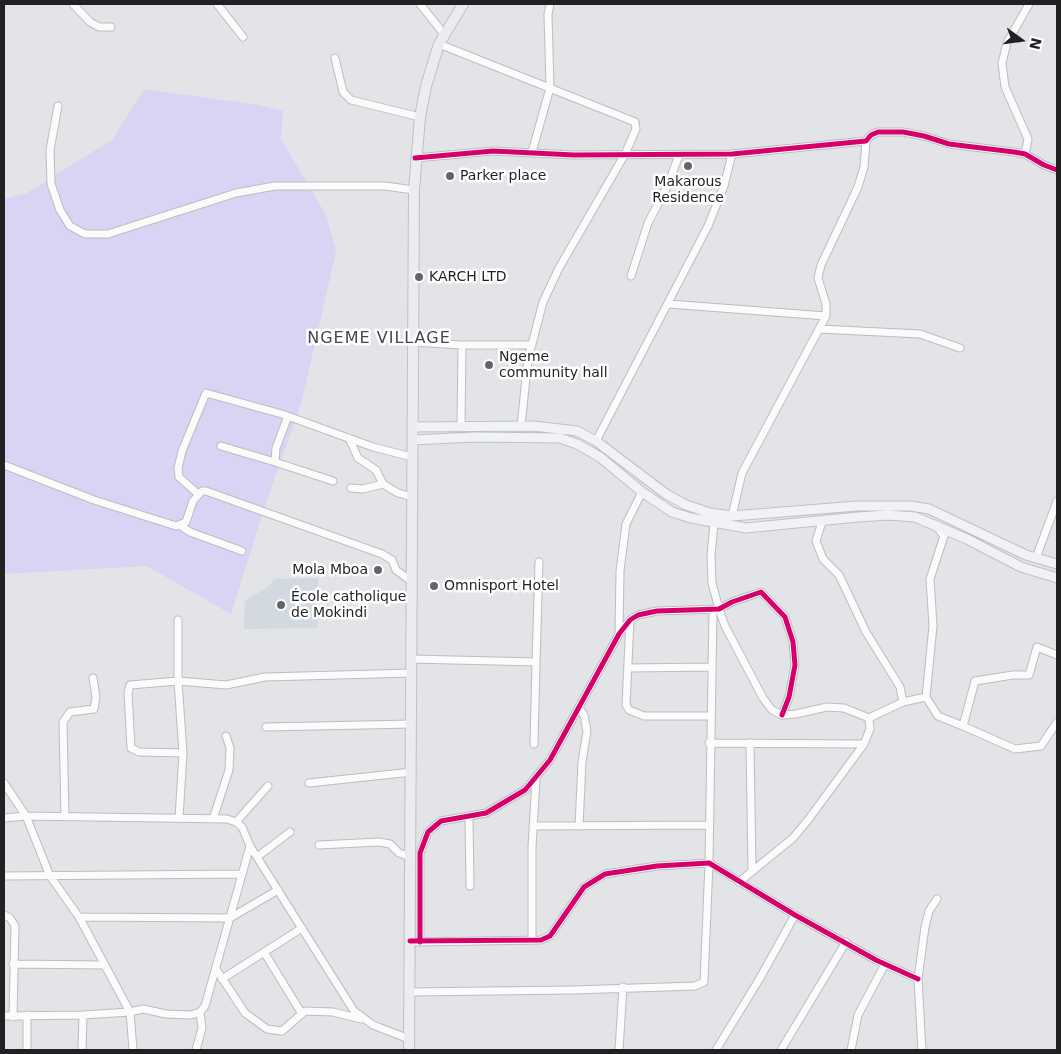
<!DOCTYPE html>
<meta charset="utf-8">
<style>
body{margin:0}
#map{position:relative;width:1061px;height:1054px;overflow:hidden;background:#e2e4e7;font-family:"DejaVu Sans",sans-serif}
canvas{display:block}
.frame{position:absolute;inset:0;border:5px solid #1f2123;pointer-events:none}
.north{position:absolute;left:996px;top:15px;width:50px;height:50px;-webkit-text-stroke:4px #fff;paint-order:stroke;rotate:104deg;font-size:14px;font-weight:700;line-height:20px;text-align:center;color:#1f2123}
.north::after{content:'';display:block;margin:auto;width:18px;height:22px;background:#1f2123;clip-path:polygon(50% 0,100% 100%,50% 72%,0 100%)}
</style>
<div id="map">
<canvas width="1061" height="1054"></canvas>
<div class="frame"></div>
<div class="north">N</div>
</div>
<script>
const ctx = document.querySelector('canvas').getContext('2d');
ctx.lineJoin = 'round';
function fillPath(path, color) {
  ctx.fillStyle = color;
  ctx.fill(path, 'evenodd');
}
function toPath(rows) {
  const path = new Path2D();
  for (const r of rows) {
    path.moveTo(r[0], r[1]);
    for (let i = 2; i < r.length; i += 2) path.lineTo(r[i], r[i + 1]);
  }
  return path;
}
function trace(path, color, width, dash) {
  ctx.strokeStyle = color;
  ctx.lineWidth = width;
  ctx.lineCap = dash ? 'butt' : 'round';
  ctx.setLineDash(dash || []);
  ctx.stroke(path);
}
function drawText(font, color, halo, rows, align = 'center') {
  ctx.font = font + ' "DejaVu Sans",sans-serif';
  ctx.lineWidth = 5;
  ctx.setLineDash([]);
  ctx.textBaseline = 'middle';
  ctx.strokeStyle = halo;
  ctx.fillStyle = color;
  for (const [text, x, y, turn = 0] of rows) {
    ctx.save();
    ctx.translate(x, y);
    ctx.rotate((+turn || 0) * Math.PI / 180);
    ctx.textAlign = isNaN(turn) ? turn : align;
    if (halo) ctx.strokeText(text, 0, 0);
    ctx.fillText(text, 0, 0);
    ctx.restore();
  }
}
fillPath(toPath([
 [318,578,317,628,244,629,245,601,269,586,274,579]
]), '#d3d9e1');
fillPath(toPath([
 [144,89,259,105,283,111,281,139,327,217,336,252,301,404,266,503,231,614,147,566,4,574,4,199,27,193,113,139]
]), '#d8d4f3');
const minor = toPath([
 [73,4,90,22,99,27,111,27],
 [217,4,243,37],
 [420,4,444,34],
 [439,44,635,122,636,129,625,154,559,268,543,302,528,359,521,426],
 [335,58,343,92,351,100,420,117],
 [58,106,50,150,51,184,60,210,70,226,85,234,108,234,236,193,275,186,385,186,414,190],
 [532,152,550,88,548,14,550,4],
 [1025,154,1028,139,1005,87,1002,63,1007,43,1029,4],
 [415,158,493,151,574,155,732,154,866,141,871,135,878,132,903,132,924,136,949,144,1014,152,1025,154,1044,165,1057,170],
 [631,276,648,223,668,185,679,155],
 [669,304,826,316],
 [819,329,920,334,960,348],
 [413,342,462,345,532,345],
 [288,416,276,448,275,462,333,481],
 [461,426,462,345],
 [349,438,358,458,376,470,383,484,398,493,412,497],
 [596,441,708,226,724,186,732,154],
 [221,446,275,462],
 [4,465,94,500,176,526,186,522,193,501,202,491,206,491,382,554,392,560,396,570,411,581],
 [351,488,363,489,383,484],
 [198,494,179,477,178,468,182,451,206,393,282,414,373,447,412,457],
 [732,516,742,473,826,316,826,304,818,278,821,265,858,187,864,167,866,141],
 [822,522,816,541,823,559,839,575,866,632,900,687,903,702],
 [714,524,711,556,712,583,719,609,725,626,763,698,772,710,782,715,796,714,827,707,844,708,869,718],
 [181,526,190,532,242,551],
 [1036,558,1057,501],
 [178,620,178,681,183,753,179,818],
 [630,620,626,705,629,710,644,716,710,716],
 [619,634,620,571,626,524,642,492],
 [1057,655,1037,647,1029,675,1013,675,975,681,963,726,1015,749,1041,746,1057,722],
 [412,659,536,662,539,562],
 [628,668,712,667],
 [926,697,933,626,930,579,944,536,936,526],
 [869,718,903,702,926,697,938,716,963,726],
 [266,727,412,724],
 [709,743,864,744],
 [750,743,752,871],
 [534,744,536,662],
 [183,753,139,752,131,748,128,693,130,685,178,681,226,685,265,677,412,673],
 [4,783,26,816,227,819,236,822,242,827,250,846,354,1011,373,1025,409,1039],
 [309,783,412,772],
 [65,817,63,722,70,712,94,709,96,697,93,678],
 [4,818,26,816,50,876,79,917,130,1012,133,1050],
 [469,818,470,886],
 [213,819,229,770,230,748,226,736],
 [236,822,268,786],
 [533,826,709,825],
 [579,826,582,762,587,731,584,715,579,708],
 [319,845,379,842,390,844,399,853,411,857],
 [257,857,290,832],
 [4,876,242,874],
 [739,882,793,838,808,820,864,744,870,729,869,718],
 [4,915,10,918,15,926,13,1017],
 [79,917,230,918,278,890],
 [532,940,532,847,536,779],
 [417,942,541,940,550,936,584,887,605,874,657,866,709,863,795,915,876,960,918,979],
 [420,942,420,853,428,832,441,821,486,813,525,790,550,760,619,634,630,620,638,615,657,611,719,609,732,602,761,592,785,617,793,642,795,665,789,697,782,715],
 [264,952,302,1014],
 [13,964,104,965],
 [216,969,245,1013,267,1029,282,1031,305,1011,333,1012,361,1019],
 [222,979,302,928],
 [408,992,574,990,695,986,704,982,709,863,713,610],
 [4,1016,83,1015,130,1012,143,1009,166,1014,191,1015,200,1012,205,1006,250,846],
 [27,1050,27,1015],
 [82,1050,83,1015],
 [196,1050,202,1028,200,1012],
 [619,1050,623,987],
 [716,1050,760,978,795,915],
 [781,1050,846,942],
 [851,1050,858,1015,885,964],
 [922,1050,918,979,925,927,929,911,937,899]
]);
const major = toPath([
 [413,427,534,426,577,431,596,441,666,494,686,505,710,513,732,516,857,506,911,506,929,509,1026,555,1057,564],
 [412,440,475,437,560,438,577,444,600,457,642,492,672,512,691,518,746,528,858,517,888,515,915,517,967,539,1021,567,1057,578]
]);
const highway = toPath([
 [409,1050,414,190,420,117,426,86,439,44,463,4]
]);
trace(minor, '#bbbdbf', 9);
trace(major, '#bfc1c2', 11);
trace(highway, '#bfc1c2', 12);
trace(minor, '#fbfbfb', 7);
trace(major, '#f1f2f5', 9);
trace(highway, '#eaecf0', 10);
trace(toPath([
 [415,158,493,151,574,155,732,154,866,141,871,135,878,132,903,132,924,136,949,144,1014,152,1025,154,1044,165,1057,170],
 [410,941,541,940,550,936,584,887,605,874,657,866,709,863,795,915,876,960,918,979],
 [420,942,420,853,428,832,441,821,486,813,525,790,550,760,619,634,630,620,638,615,657,611,719,609,732,602,761,592,785,617,793,642,795,665,789,697,782,715]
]), '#d6006c', 5);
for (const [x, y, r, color] of [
 [688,166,5,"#636568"],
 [450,176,5,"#636568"],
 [419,277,5,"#636568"],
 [489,365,5,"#636568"],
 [378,570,5,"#636568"],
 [434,586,5,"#636568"],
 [281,605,5,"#636568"]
]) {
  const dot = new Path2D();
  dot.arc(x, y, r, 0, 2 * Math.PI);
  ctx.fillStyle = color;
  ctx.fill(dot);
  trace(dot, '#fff', 2);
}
drawText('14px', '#1f2123', '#fff', [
 ["Parker place",460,176],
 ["Makarous",688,182,"center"],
 ["Residence",688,198,"center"],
 ["KARCH LTD",429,277],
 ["Ngeme",499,357],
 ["community hall",499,373],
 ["Mola Mboa",368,570,"right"],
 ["Omnisport Hotel",444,586],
 ["École catholique",291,597],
 ["de Mokindi",291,613]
], 'left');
ctx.letterSpacing = '1px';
drawText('16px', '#44484d', '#fff', [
 ["NGEME VILLAGE",379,339]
]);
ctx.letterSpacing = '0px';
</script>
